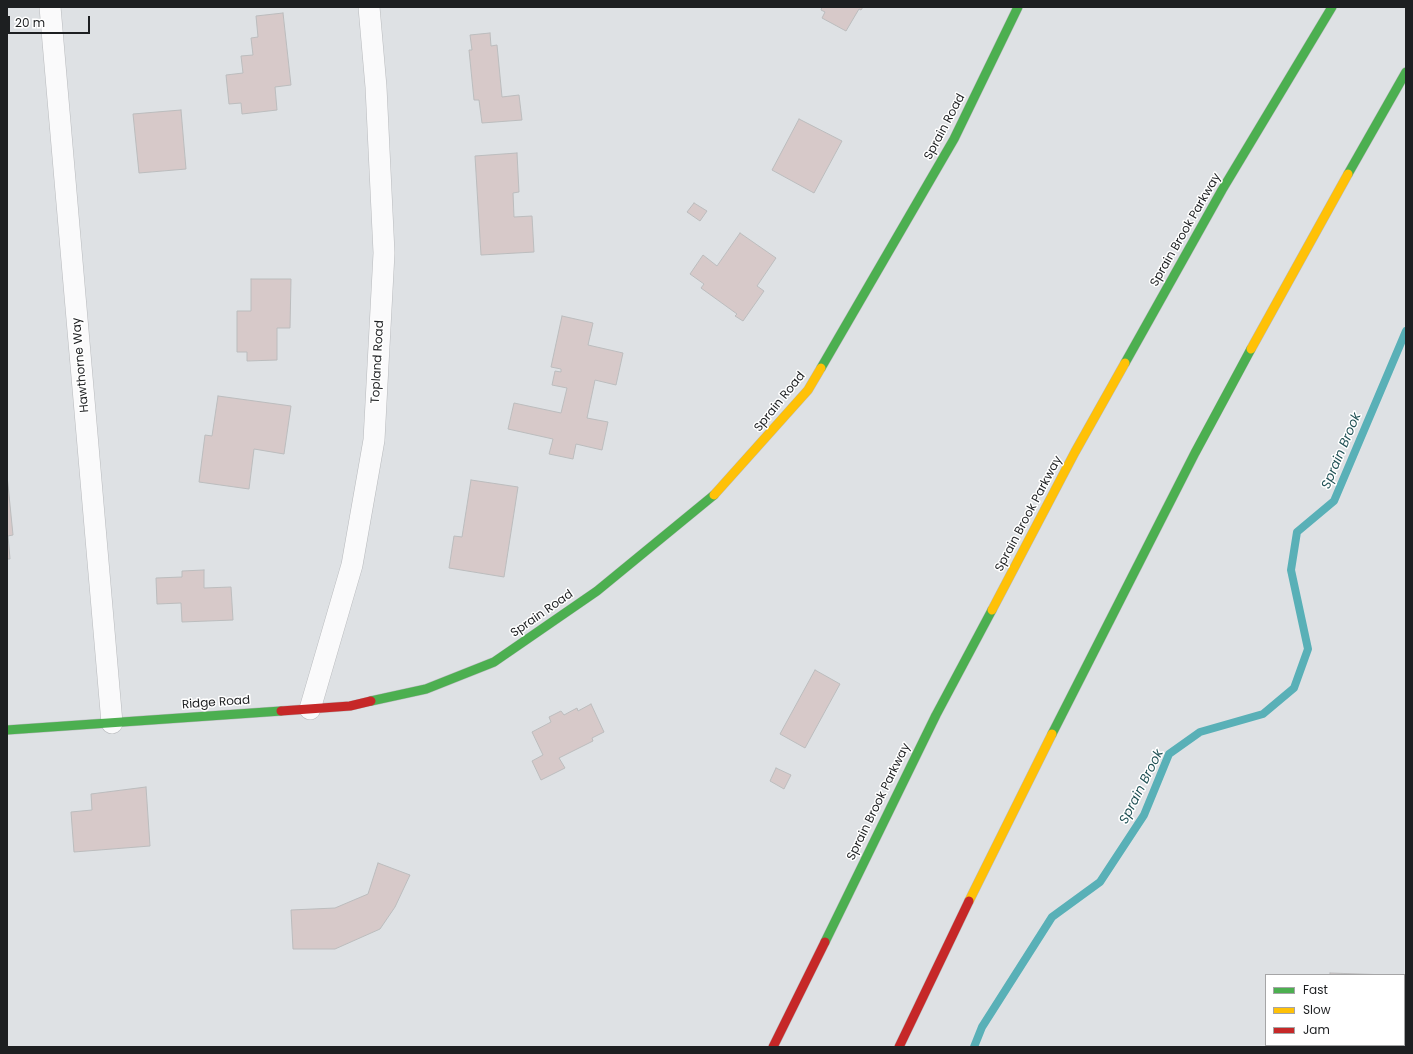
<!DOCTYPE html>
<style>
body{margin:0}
#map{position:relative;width:1413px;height:1054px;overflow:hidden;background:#dee1e4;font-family:Poppins,sans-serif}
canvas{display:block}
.frame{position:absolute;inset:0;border:8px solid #1d1f21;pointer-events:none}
.legend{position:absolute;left:1265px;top:974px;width:140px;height:72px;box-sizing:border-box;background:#fff;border:1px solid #a5a5a6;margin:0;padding:5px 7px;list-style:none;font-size:12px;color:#1d1f21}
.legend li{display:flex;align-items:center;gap:8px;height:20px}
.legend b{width:20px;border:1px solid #a5a5a6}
.scale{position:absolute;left:8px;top:16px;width:82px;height:18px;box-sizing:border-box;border:2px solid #1d1f21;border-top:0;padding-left:5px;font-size:12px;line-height:14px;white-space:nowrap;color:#1d1f21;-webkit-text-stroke:3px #fff;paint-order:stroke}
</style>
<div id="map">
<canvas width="1413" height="1054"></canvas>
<div class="frame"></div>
<ul class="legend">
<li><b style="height:5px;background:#4caf50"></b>Fast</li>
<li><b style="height:5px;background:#ffc107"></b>Slow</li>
<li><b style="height:5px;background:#c62828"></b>Jam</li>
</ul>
<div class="scale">20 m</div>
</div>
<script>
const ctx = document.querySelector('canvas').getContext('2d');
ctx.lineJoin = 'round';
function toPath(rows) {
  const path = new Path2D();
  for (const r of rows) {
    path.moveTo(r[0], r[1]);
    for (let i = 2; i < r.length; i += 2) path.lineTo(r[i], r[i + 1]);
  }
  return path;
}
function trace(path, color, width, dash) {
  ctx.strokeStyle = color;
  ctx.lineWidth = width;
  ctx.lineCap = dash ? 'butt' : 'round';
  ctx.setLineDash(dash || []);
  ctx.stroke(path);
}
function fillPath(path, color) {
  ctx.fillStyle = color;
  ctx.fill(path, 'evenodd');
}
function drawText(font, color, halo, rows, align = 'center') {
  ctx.font = font + ' Poppins,sans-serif';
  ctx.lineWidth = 3;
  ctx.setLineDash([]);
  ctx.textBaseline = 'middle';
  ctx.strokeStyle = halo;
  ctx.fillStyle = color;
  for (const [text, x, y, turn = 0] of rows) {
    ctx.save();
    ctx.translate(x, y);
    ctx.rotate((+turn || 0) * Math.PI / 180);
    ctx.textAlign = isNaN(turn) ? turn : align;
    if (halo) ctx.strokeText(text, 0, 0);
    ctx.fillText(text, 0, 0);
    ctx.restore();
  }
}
trace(toPath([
 [974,1047,982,1027,1052,917,1100,882,1144,815,1169,754,1200,732,1263,714,1294,688,1308,649,1291,570,1297,532,1334,501,1406,331]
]), '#59b0b7', 8);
const building = toPath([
 [822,7,863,7,861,10,859,9,846,31,822,18,825,12,821,10,822,7],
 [283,13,291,85,275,87,277,110,242,114,241,103,229,104,226,75,243,73,241,56,253,55,251,38,258,37,256,16,283,13],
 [490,33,491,46,497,45,502,97,519,95,522,120,482,123,479,100,474,100,469,50,472,50,470,35,490,33],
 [181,110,186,169,139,173,133,114,181,110],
 [799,119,842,141,814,193,772,170,799,119],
 [517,153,519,192,513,193,514,217,532,216,534,252,481,255,475,156,517,153],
 [694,203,707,211,700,221,687,212,694,203],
 [740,233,776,258,757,286,764,291,743,321,735,316,737,314,701,288,704,284,690,274,703,255,717,266,740,233],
 [251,279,291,279,290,328,277,328,277,360,247,361,247,352,237,352,237,311,251,311,251,279],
 [562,316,593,323,588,345,623,353,616,385,595,380,587,418,608,422,602,450,576,444,573,459,549,454,553,439,508,429,514,403,561,413,567,388,552,385,555,371,561,372,561,369,551,367,562,316],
 [218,396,291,406,284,454,254,449,249,489,199,482,205,435,212,436,218,396],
 [7,475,13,535,8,536,10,559,7,559,7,475],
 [471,480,518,487,504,577,449,568,454,536,462,537,471,480],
 [204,570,204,588,231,587,233,620,182,622,181,603,157,604,156,578,182,577,182,571,204,570],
 [815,670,840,684,805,748,780,734,815,670],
 [591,704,604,732,592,738,593,741,559,758,565,768,541,780,532,761,543,755,532,732,551,722,549,717,561,711,564,715,577,708,578,711,591,704],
 [776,768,791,775,784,789,770,781,776,768],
 [146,787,150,846,74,852,71,812,92,810,91,794,146,787],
 [378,863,410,875,395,907,380,929,335,949,293,949,291,910,335,908,368,894,378,863],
 [1330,973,1389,975,1330,975,1330,973],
 [1404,975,1406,976,1406,1022,1404,1022,1404,975]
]);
fillPath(building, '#d7c9c9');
trace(building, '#bbbcbd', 1);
const street = toPath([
 [50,7,112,723],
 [310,709,352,565,374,440,384,253,376,87,369,7]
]);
const fast = toPath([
 [1348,174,1406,72],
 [1125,363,1222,190,1332,7],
 [821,368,954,139,1018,7],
 [371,701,426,689,494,662,597,591,714,495],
 [7,730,281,711],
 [1052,734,1195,453,1251,349],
 [825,942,936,715,992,610]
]);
const slow = toPath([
 [1251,349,1348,174],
 [714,495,808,390,821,368],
 [992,610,1075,452,1125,363],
 [969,901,1052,734]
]);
const jam = toPath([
 [281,711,350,706,371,701],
 [773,1047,825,942],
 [899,1047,969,901]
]);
trace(street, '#b8babd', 22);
trace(fast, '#b8babd', 10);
trace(slow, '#b8babd', 10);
trace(jam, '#b8babd', 10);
trace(street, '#fafafb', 21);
trace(fast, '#4caf50', 9);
trace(slow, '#ffc107', 9);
trace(jam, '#c62828', 9);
drawText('12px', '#1d1f21', '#fff', [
 ["Sprain Road",945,127,-62],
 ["Sprain Brook Parkway",1186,230,-60],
 ["Topland Road",378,362,-87],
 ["Hawthorne Way",81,365,-95],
 ["Sprain Road",780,402,-51],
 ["Sprain Brook Parkway",1029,514,-62],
 ["Sprain Road",542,614,-35],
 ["Ridge Road",216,703,-4],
 ["Sprain Brook Parkway",879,802,-64]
]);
drawText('italic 13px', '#215155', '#fff', [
 ["Sprain Brook",1342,451,-67],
 ["Sprain Brook",1142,787,-63]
]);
</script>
